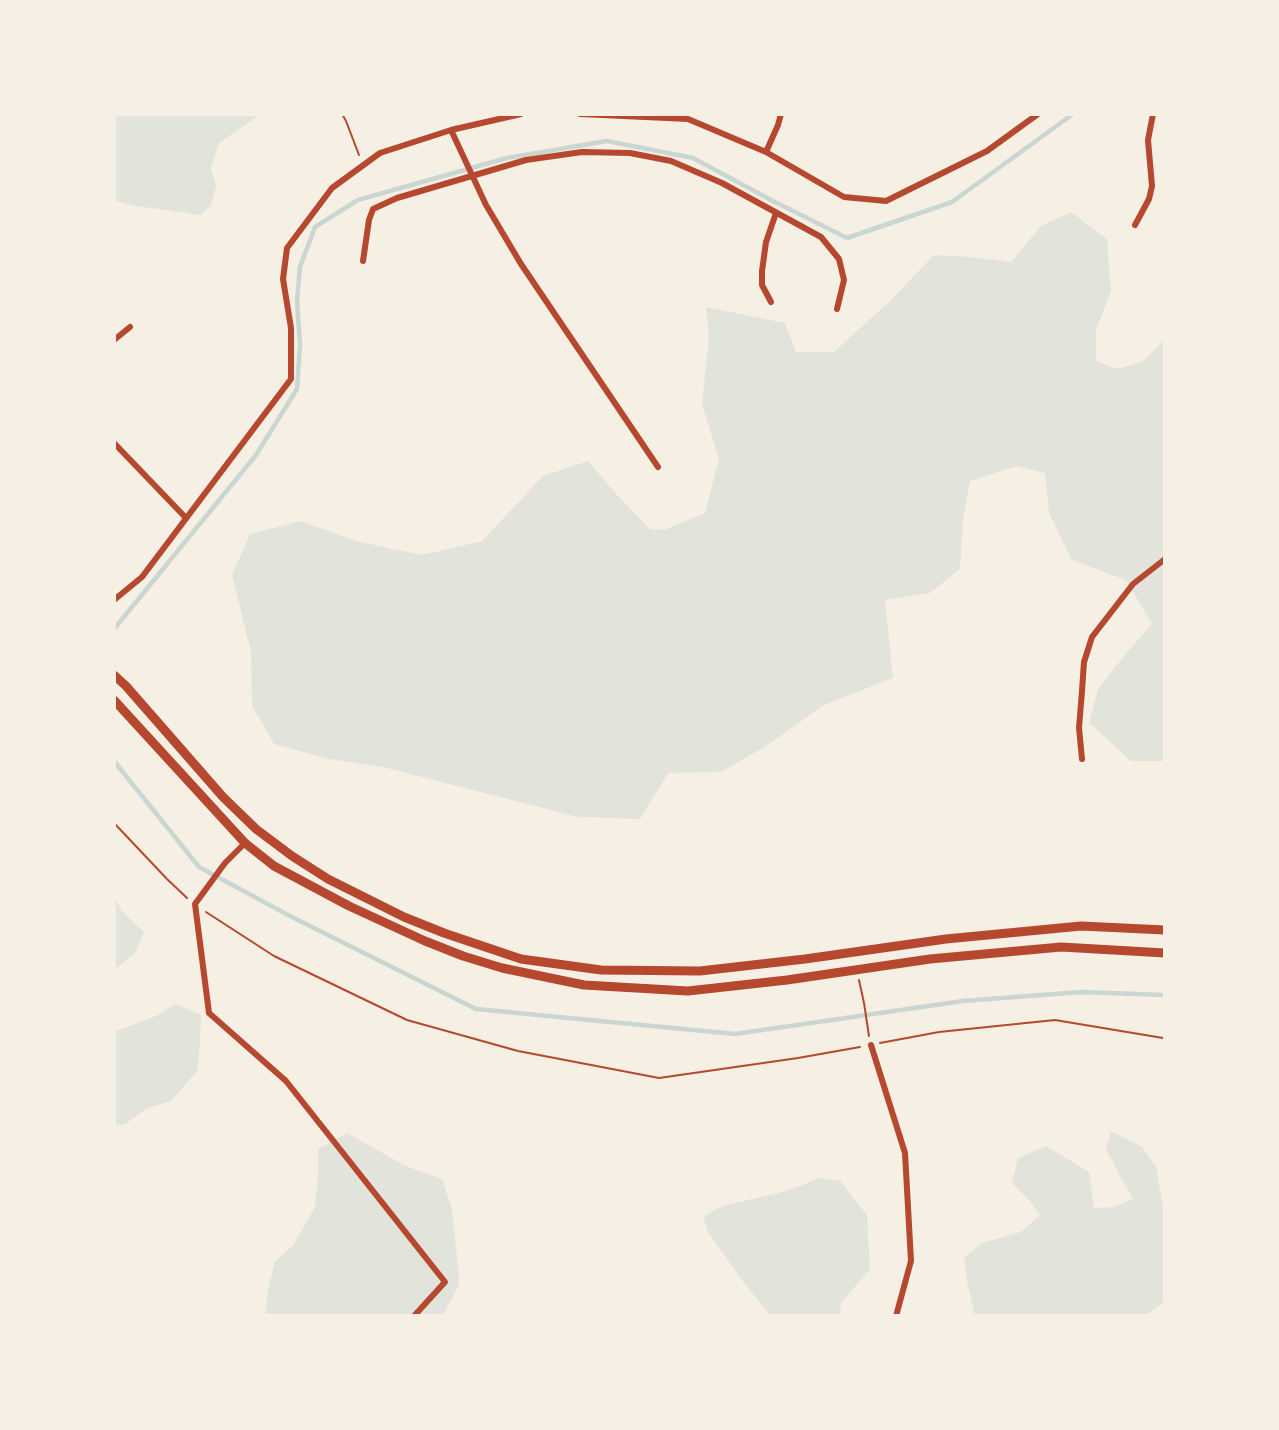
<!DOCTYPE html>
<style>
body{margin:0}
#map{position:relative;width:1279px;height:1430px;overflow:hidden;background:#f6efe4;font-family:"Open Sans",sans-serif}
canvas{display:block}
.frame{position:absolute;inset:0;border:116px solid #f6efe4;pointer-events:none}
</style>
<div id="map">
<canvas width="1279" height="1430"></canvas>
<div class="frame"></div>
</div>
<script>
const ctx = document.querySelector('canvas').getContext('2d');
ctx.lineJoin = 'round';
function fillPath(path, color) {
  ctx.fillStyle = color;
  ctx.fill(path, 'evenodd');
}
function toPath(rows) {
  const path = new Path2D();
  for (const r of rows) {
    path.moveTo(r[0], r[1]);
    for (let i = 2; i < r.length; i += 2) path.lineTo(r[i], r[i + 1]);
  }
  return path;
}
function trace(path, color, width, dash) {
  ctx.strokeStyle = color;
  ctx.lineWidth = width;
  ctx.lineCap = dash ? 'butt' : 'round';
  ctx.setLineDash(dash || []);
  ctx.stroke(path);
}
fillPath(toPath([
 [114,114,261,114,219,143,211,168,216,186,211,205,201,215,130,205,114,200],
 [1071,212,1107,239,1111,291,1096,330,1096,361,1118,369,1142,362,1165,339,1165,761,1131,761,1089,723,1098,689,1124,656,1152,624,1126,580,1072,560,1049,513,1045,473,1017,466,970,481,963,519,960,569,930,593,885,600,893,678,824,705,766,746,721,772,668,773,640,819,578,817,383,767,329,759,274,744,252,706,251,652,232,575,250,534,301,521,356,541,422,555,482,541,543,476,588,461,618,496,650,529,664,530,705,513,719,459,702,404,709,336,706,307,785,323,796,352,834,352,890,301,934,255,969,257,1011,262,1041,226],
 [114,895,121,910,144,932,135,953,118,967,114,975],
 [175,1004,201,1015,200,1045,197,1071,171,1101,148,1108,125,1124,114,1125,114,1013,116,1031,156,1016],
 [1111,1131,1142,1147,1156,1167,1162,1202,1165,1203,1165,1301,1145,1316,975,1316,967,1281,964,1258,982,1243,1021,1232,1040,1215,1030,1201,1012,1183,1018,1158,1046,1146,1089,1172,1094,1208,1114,1207,1133,1199,1106,1150],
 [347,1133,406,1166,442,1179,452,1209,459,1277,458,1287,442,1316,265,1316,269,1285,275,1262,294,1244,315,1207,318,1178,318,1149],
 [819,1178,840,1181,867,1215,870,1269,841,1303,840,1316,771,1316,744,1283,709,1234,703,1217,722,1206,775,1194,800,1186]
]), '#e2e4dc');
trace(toPath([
 [114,629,256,455,297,389,300,345,297,301,300,267,315,227,358,200,507,158,607,141,693,158,771,200,847,238,952,202,1073,114],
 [114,761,199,867,290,916,476,1009,735,1034,963,1001,1081,992,1165,995]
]), '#c9d6d2', 4.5);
trace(toPath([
 [342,114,346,121,359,155],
 [114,823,167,879,187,898],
 [206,912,274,956,407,1020,518,1051,659,1078,798,1058,860,1047],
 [859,980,864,1003,869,1036],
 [880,1043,939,1032,1055,1020,1163,1038,1165,1040]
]), '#b5482f', 2);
trace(toPath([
 [580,114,688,119,766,152,844,197,886,201,987,151,1038,114],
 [451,130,486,205,521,264,658,467],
 [766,152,778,125,781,114],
 [1135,225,1149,199,1152,186,1148,140,1153,114],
 [363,261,369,220,373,209,397,198,526,160,582,152,630,153,671,161,722,183,821,237,839,259,844,280,837,309],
 [771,302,762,285,762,271,766,242,776,213],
 [114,340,130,327],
 [114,443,186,518],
 [114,600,142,577,291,379,291,328,283,279,287,248,332,188,380,153,451,130,521,114],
 [1082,759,1079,728,1082,691,1084,662,1092,637,1133,584,1165,559],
 [245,843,225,863,195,904,209,1013,286,1081,445,1282,414,1316],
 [871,1045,905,1153,911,1261,896,1316]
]), '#b5482f', 6);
trace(toPath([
 [114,675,126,686,223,797,256,829,292,856,328,879,404,917,444,933,521,959,601,970,700,971,805,959,946,939,1081,926,1165,930],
 [114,700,245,843,274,866,349,906,388,924,425,941,463,956,502,968,584,985,688,991,787,980,930,959,1061,947,1165,953]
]), '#b5482f', 9);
</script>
